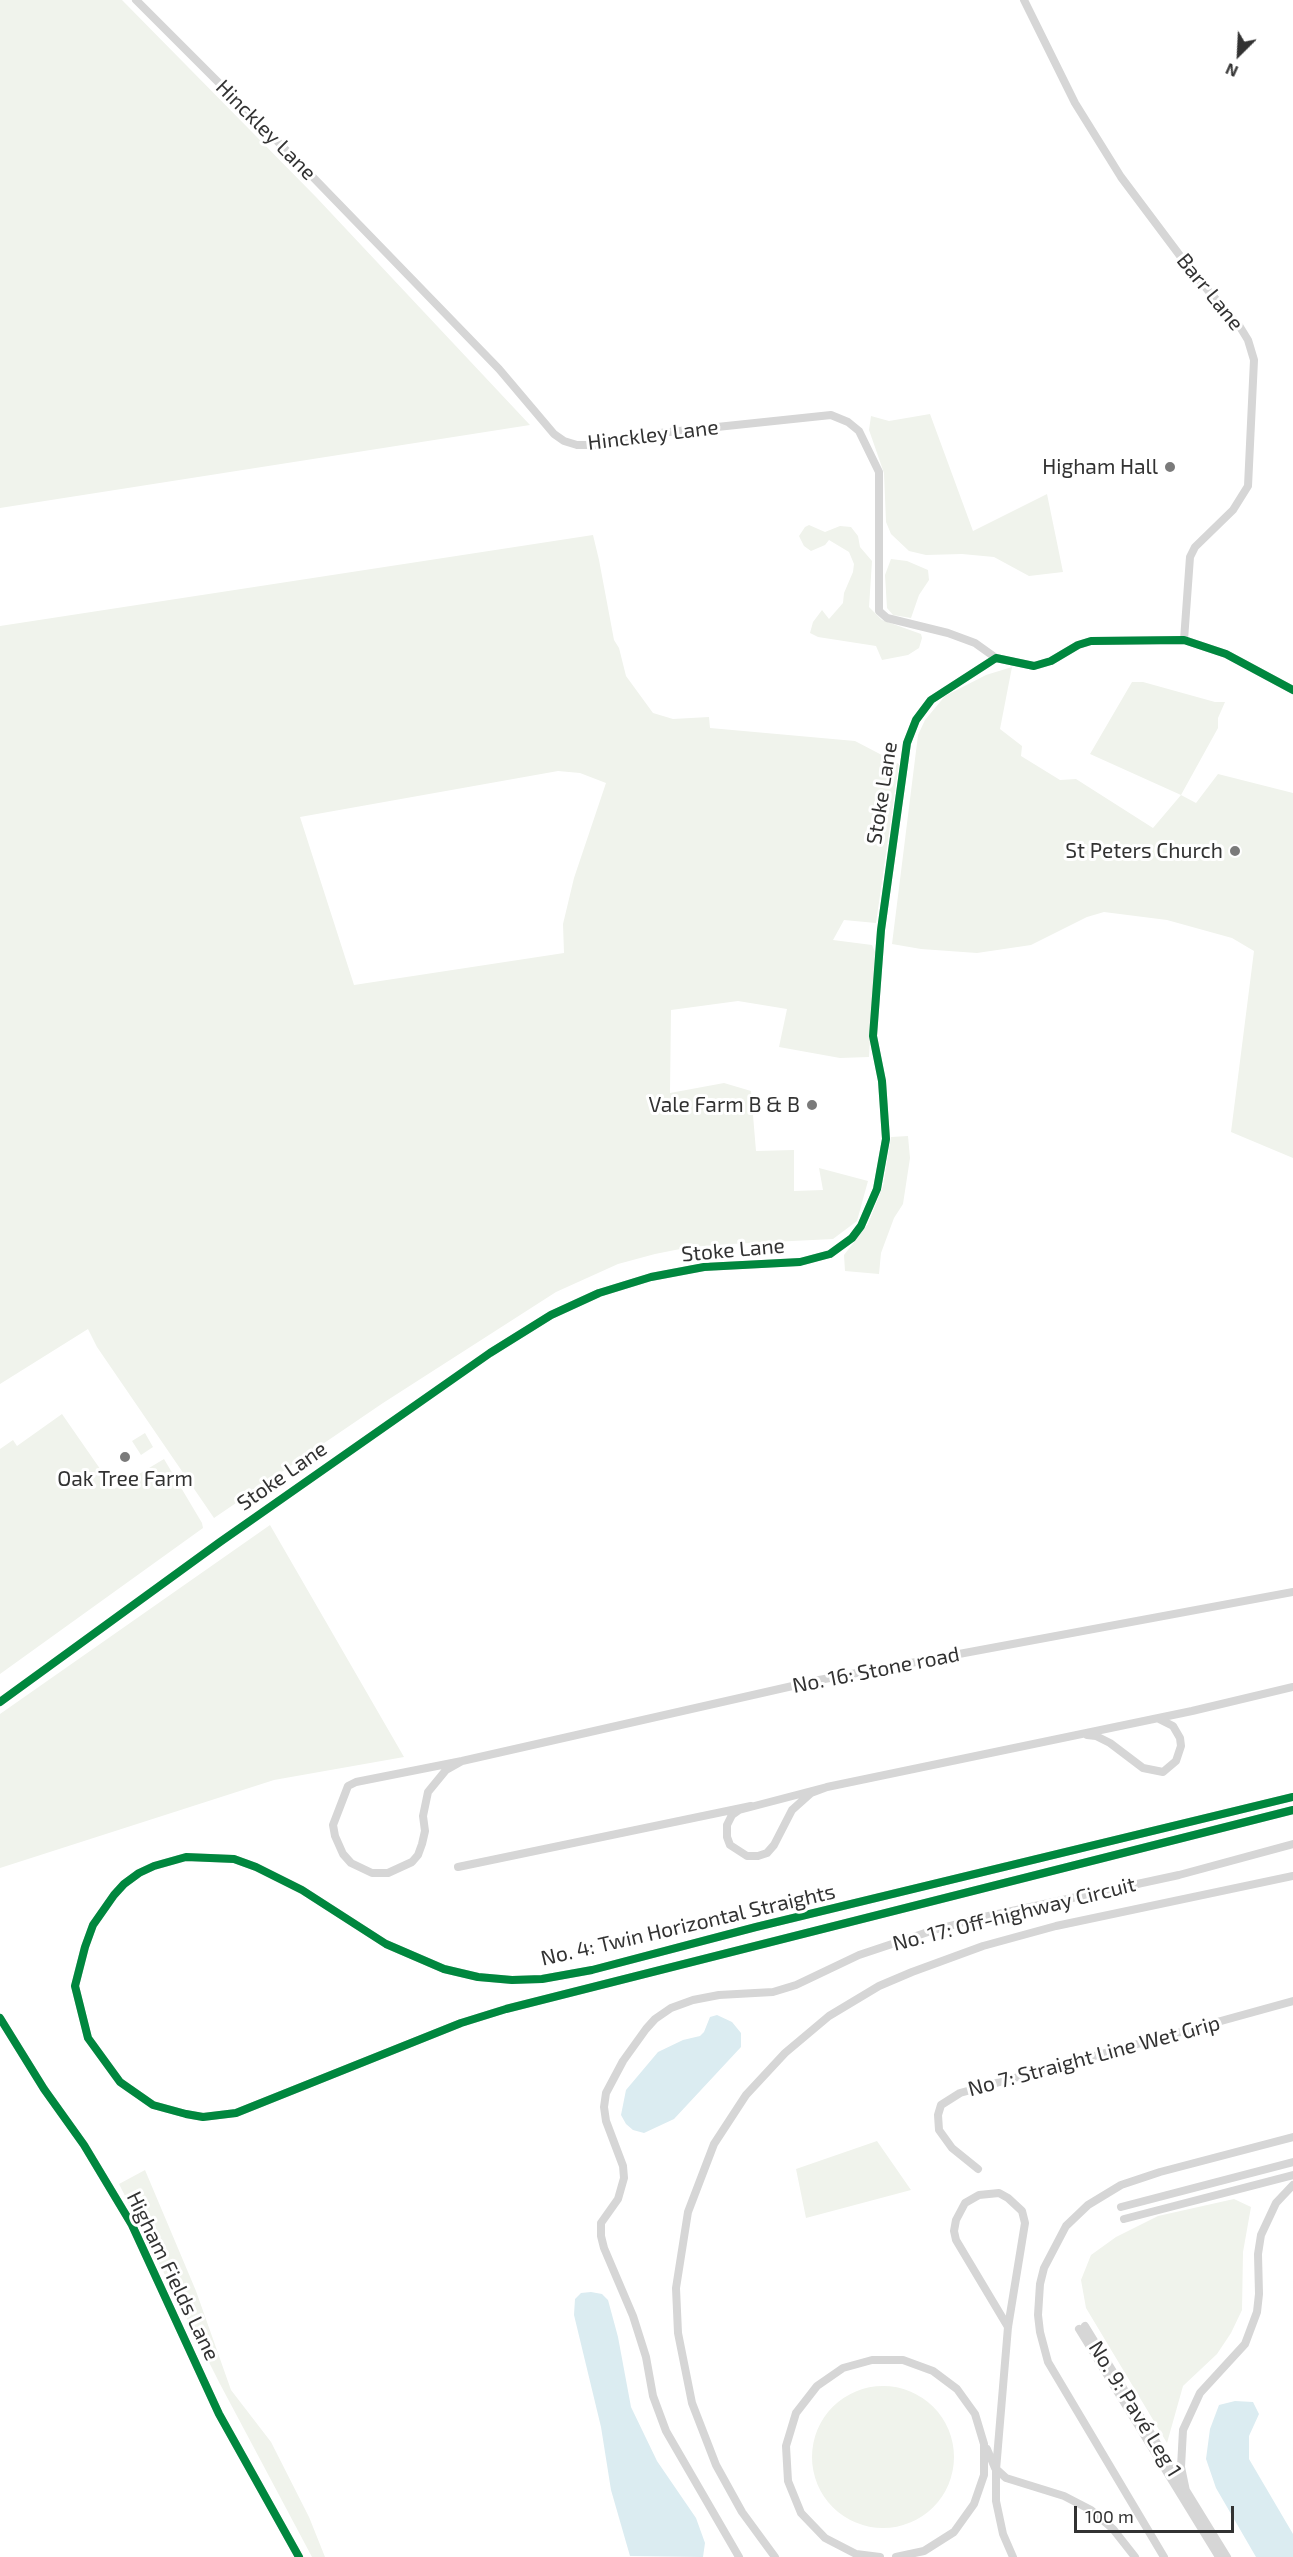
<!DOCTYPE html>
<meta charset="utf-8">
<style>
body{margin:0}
#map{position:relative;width:1293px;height:2557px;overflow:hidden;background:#fff;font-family:"Exo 2",sans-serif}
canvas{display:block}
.north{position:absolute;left:1209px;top:24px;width:60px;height:60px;-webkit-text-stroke:4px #fff;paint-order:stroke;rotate:204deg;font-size:16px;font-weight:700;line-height:24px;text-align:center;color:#323232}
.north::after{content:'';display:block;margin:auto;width:21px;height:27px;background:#323232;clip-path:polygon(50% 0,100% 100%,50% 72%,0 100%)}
.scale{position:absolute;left:1074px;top:2506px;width:160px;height:27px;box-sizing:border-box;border:3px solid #323232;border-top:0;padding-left:8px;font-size:18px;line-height:21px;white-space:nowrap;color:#323232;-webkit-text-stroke:4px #fff;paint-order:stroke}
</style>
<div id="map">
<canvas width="1293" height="2557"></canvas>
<div class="north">N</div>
<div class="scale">100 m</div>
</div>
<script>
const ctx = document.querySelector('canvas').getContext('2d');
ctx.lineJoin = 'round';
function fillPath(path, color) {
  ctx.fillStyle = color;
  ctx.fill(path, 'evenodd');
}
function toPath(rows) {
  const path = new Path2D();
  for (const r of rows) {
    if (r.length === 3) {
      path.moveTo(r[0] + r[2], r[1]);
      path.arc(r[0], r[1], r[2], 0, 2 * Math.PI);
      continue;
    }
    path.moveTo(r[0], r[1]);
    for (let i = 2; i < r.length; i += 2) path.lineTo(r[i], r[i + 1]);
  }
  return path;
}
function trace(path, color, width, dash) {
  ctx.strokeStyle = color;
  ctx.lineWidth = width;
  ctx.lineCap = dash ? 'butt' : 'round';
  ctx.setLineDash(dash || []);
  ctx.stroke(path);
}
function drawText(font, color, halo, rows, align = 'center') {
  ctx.font = font + ' "Exo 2",sans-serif';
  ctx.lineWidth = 6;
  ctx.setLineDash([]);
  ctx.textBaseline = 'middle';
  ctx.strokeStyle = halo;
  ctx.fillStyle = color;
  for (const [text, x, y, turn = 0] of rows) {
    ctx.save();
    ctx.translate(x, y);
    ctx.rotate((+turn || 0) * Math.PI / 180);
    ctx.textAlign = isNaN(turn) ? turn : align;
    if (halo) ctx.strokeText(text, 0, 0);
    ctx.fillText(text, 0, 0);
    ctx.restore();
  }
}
fillPath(toPath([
 [0,0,122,0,316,197,530,425,0,508],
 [930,414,973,531,1047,494,1063,572,1029,576,994,557,962,554,926,555,909,551,891,534,886,522,884,473,869,430,871,416,889,421],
 [809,525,825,532,840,526,851,527,858,536,860,547,872,561,869,607,882,620,921,634,922,638,919,648,908,655,882,660,876,646,818,637,810,633,813,622,822,610,829,619,843,603,844,593,853,572,854,564,849,552,829,540,825,545,811,551,804,546,799,536,805,527],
 [593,535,599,560,614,640,619,648,626,676,653,713,673,719,709,717,710,728,855,741,899,764,876,923,844,920,833,940,872,945,875,952,869,1057,840,1058,779,1047,787,1009,738,1001,671,1010,670,1093,724,1083,751,1091,756,1151,794,1150,794,1191,823,1190,819,1168,868,1181,857,1221,833,1239,731,1244,690,1247,655,1254,618,1264,556,1292,383,1403,214,1518,97,1347,88,1329,0,1384,0,626],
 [558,771,580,773,606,783,574,878,563,924,564,953,354,985,300,817],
 [891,559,907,561,928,570,929,580,919,595,911,618,893,615,887,608,885,575],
 [1012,667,1000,729,1022,746,1021,756,1060,780,1076,779,1153,828,1181,795,1090,754,1132,682,1143,682,1215,702,1225,702,1218,718,1218,728,1181,795,1196,803,1218,774,1293,793,1293,1158,1231,1132,1254,951,1232,938,1167,920,1104,912,1087,917,1031,945,977,953,921,949,892,944,918,735,925,720,945,696,986,675],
 [908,1136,910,1158,903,1204,894,1218,881,1253,879,1274,845,1271,844,1255,868,1224,883,1186,891,1137],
 [62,1414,114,1489,164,1459,202,1523,203,1528,0,1674,0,1449,13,1440,17,1446],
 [145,1433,153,1447,141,1455,132,1441],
 [270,1525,404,1757,274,1780,0,1868,0,1714],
 [877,2141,911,2190,806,2218,796,2169],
 [145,2170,196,2291,231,2390,271,2442,309,2517,325,2557,312,2557,220,2384,119,2184],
 [1234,2199,1251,2207,1243,2252,1242,2310,1231,2333,1217,2354,1183,2386,1167,2443,1086,2308,1081,2280,1091,2255,1116,2237,1158,2216],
 [883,2457,71]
]), '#f0f3ec');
fillPath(toPath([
 [717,2015,732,2022,741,2033,741,2047,674,2119,644,2133,633,2130,626,2124,621,2115,626,2090,658,2052,683,2040,700,2036,704,2032,710,2017],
 [591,2292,602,2294,608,2300,618,2337,631,2407,657,2461,696,2518,705,2543,703,2557,630,2556,611,2490,601,2427,574,2315,575,2299,581,2293],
 [1235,2401,1253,2402,1259,2414,1249,2436,1249,2459,1293,2534,1293,2557,1256,2557,1216,2488,1206,2459,1210,2429,1219,2405]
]), '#dbecf1');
trace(toPath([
 [136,0,306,170,499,369,554,434,564,441,577,445,595,445,660,433,831,415,848,422,859,431,879,472,879,611,887,618,948,633,975,643,996,658,1034,666,1051,661,1078,645,1091,641,1184,640,1226,654,1293,690],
 [1024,0,1075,103,1121,177,1193,273,1240,327,1248,340,1254,360,1248,486,1233,510,1195,547,1190,557,1184,640],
 [0,1702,220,1542,490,1353,551,1315,599,1293,651,1277,704,1267,800,1262,830,1254,852,1238,861,1226,877,1189,886,1139,882,1081,873,1036,881,930,907,743,916,720,931,700,996,658],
 [1087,1735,1096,1736,1110,1743,1143,1768,1163,1772,1176,1761,1181,1746,1180,1738,1173,1726,1159,1719],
 [462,1761,446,1770,428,1792,423,1816,425,1831,422,1844,418,1855,412,1862,388,1873,372,1873,351,1863,343,1854,335,1836,333,1825,348,1786,356,1782,462,1761,819,1680,1293,1592],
 [827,1787,1192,1711,1293,1687],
 [827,1787,811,1793,792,1810,774,1845,767,1853,758,1856,747,1856,730,1845,727,1837,727,1825,732,1815,739,1810,827,1787],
 [1293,1797,756,1927,592,1970,542,1979,512,1980,478,1977,444,1969,386,1944,302,1890,256,1867,234,1859,186,1857,154,1866,139,1873,124,1884,114,1895,93,1925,85,1947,75,1986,88,2038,120,2082,153,2105,186,2114,203,2117,236,2113,461,2023,506,2009,1293,1810],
 [458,1867,751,1806],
 [0,2018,44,2089,84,2145,132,2225,219,2414,299,2557],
 [978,2169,952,2148,939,2130,938,2115,941,2105,960,2093,1293,2001],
 [1121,2207,1293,2162],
 [1124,2219,1293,2175],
 [1085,2326,1227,2557],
 [1008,2327,956,2240,954,2231,956,2220,965,2203,979,2195,999,2193,1008,2198,1022,2211,1025,2223,1008,2327,996,2470,996,2501,1003,2534,1013,2557],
 [1079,2329,1219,2557],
 [987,2449,995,2468,1006,2478,1064,2496,1091,2510,1113,2529,1135,2557],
 [1186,2491,1181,2467,1183,2430,1200,2393,1245,2344,1257,2312,1259,2294,1258,2254,1261,2235,1276,2203,1293,2185],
 [739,2557,666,2431,653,2396,646,2357,633,2316,604,2248,601,2236,601,2223,618,2199,624,2178,623,2166,606,2121,604,2107,606,2093,623,2061,646,2029,655,2019,671,2008,693,2000,719,1995,773,1992,796,1985,859,1955,934,1930,984,1917,1179,1875,1293,1844],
 [775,2557,742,2512,716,2465,692,2403,678,2333,676,2288,688,2212,714,2144,746,2095,785,2053,829,2016,879,1986,912,1972,983,1946,1056,1926,1293,1876],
 [880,2557,856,2554,825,2538,801,2513,788,2481,786,2446,796,2413,817,2386,843,2368,872,2360,903,2360,933,2371,957,2389,975,2414,984,2444,984,2475,974,2504,954,2532,924,2551,896,2557],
 [1164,2557,1048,2362,1040,2332,1038,2315,1040,2284,1044,2268,1066,2226,1088,2205,1121,2185,1160,2172,1293,2137]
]), '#d6d6d6', 8);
trace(toPath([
 [0,1702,220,1542,490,1353,551,1315,599,1293,651,1277,704,1267,800,1262,830,1254,852,1238,861,1226,877,1189,886,1139,882,1081,873,1036,881,930,907,743,916,720,931,700,996,658,1034,666,1051,661,1078,645,1091,641,1184,640,1226,654,1293,690],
 [1293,1797,756,1927,592,1970,542,1979,512,1980,478,1977,444,1969,386,1944,302,1890,256,1867,234,1859,186,1857,154,1866,139,1873,124,1884,114,1895,93,1925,85,1947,75,1986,88,2038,120,2082,153,2105,186,2114,203,2117,236,2113,461,2023,506,2009,1293,1810],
 [0,2018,44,2089,84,2145,132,2225,219,2414,299,2557]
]), '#00873e', 8);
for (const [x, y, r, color] of [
 [1170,467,6,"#7a7a7a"],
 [1235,851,6,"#7a7a7a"],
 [812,1105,6,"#7a7a7a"],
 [125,1457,6,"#7a7a7a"]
]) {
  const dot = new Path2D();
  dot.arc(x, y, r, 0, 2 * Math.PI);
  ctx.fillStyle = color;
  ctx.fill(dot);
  trace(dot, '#fff', 2);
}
drawText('21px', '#323232', '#fff', [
 ["Hinckley Lane",266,130,45],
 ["Barr Lane",1210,292,51],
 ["Hinckley Lane",653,435,-7],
 ["Stoke Lane",882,793,-81],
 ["Stoke Lane",733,1250,-5],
 ["Stoke Lane",282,1476,-35],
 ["No. 16: Stone road",876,1670,-11],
 ["No. 17: Off-highway Circuit",1014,1914,-14],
 ["No. 4: Twin Horizontal Straights",688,1925,-13],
 ["No 7: Straight Line Wet Grip",1094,2056,-15],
 ["Higham Fields Lane",173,2276,64],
 ["No. 9: Pavé Leg 1",1135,2409,58]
]);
drawText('21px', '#323232', '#fff', [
 ["Higham Hall",1158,467],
 ["St Peters Church",1223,851],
 ["Vale Farm B & B",800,1105],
 ["Oak Tree Farm",125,1479,"center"]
], 'right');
</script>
